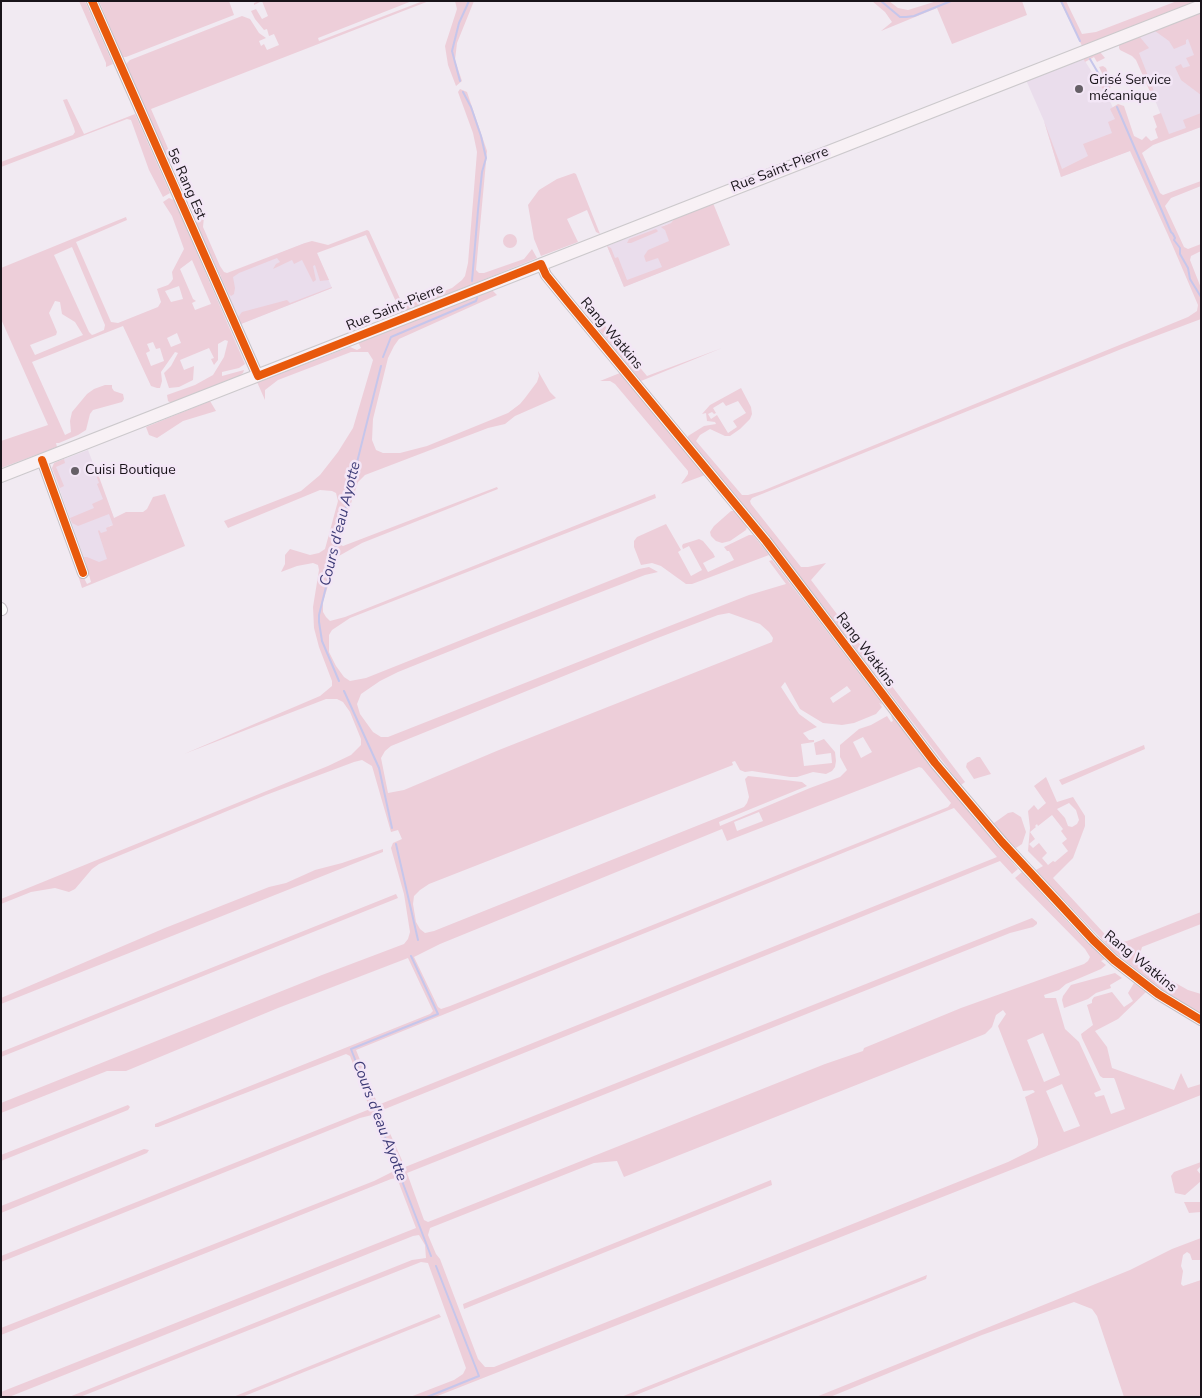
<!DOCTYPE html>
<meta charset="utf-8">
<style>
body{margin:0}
#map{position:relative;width:1202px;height:1398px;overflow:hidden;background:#f1eaf2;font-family:"Nunito Sans",sans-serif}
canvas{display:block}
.frame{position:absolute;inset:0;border:2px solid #19141a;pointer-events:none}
</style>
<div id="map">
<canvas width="1202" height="1398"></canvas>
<div class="frame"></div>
</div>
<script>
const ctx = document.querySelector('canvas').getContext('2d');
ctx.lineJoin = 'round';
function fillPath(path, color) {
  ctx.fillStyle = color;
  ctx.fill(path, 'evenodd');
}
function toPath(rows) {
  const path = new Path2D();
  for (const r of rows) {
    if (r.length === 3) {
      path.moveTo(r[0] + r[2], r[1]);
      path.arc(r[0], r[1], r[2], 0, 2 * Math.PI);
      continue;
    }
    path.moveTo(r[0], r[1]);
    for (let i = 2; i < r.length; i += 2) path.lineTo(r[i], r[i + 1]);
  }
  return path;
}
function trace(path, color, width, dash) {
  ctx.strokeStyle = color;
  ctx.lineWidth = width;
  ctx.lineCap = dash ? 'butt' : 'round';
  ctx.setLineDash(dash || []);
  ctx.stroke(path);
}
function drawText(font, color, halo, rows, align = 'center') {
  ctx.font = font + ' "Nunito Sans",sans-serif';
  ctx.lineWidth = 5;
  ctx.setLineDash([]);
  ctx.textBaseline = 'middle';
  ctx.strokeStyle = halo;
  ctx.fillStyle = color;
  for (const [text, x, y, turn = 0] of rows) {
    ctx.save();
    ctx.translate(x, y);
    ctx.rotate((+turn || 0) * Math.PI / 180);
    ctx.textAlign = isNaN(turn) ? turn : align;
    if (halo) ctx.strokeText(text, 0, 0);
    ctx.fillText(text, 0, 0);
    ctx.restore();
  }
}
fillPath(toPath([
 [1201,11,1201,127,1170,138,1136,52,1139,36],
 [1083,58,1109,99,1132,150,1061,177,1044,121,1026,80],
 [674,219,671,223,662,226,665,229,679,265,624,287,607,246],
 [305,243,317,253,332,288,241,324,220,277],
 [88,450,114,518,113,525,109,526,116,543,93,583,52,468,56,462]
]), '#eaddec');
fillPath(toPath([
 [79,1,85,1,113,64,106,67,106,63],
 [99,1,229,1,234,15,126,57,123,57,121,53],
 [259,1,412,1,318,38,319,41,423,1,429,1,151,109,173,160,169,162,126,64,130,60,242,16,250,19,259,33,266,38,259,41,261,46,264,44,267,50,279,45,274,34,269,36,267,29,264,30,255,19,251,11,256,9,262,19,268,16,262,1,254,5,254,3],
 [455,1,474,1,457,43,455,60,462,81,456,86,448,65,445,46,457,9],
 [872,1,889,1,898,8,908,10,937,1,1022,1,1027,15,952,44,937,8,881,31,892,22,885,12],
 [1060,1,1066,1,1082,34,1096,32,1177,1,1196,1,1082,46],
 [1201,11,1201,95,1181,80,1175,67,1181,64,1183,68,1190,66,1186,58,1194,55,1188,39,1186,40,1186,44,1174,49,1169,41,1155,31],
 [1139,36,1149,48,1139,53,1154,91,1151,94,1136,60,1132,56,1120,50,1119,48,1119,45],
 [1100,52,1105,58,1097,62,1094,57,1085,62,1083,58],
 [1103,66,1106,68,1112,85,1110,88,1104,91,1096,79,1099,78,1107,83,1099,67],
 [460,89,467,92,487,151,476,270,479,273,484,273,524,259,532,249,537,258,401,313,366,235,317,253,329,280,320,281,315,265,313,266,316,280,313,282,302,260,294,264,292,260,273,269,276,264,280,262,277,258,239,273,233,277,235,288,234,294,231,296,229,294,195,221,204,217,203,227,220,266,224,272,227,273,305,243,312,241,328,245,367,230,369,231,402,303,406,305,413,303,452,288,462,280,465,276,468,263,477,152,473,133,458,92],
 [67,99,84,134,135,114,170,193,163,197,149,170,131,120,127,119,1,167,1,162,73,135,75,132,74,128,63,100],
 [1118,104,1124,106,1134,136,1142,140,1146,136,1151,141,1158,138,1155,129,1157,127,1153,116,1161,113,1169,134,1186,128,1183,120,1201,113,1201,127,1153,145,1142,153,1160,193,1163,195,1201,181,1201,186,1171,198,1165,206,1184,247,1188,249,1201,244,1201,251,1191,256,1190,260,1201,288,1201,319,1124,348,752,498,750,501,751,504,801,567,808,567,826,563,811,580,965,782,961,785,769,536,688,438,688,436,704,426,716,424,715,422,707,421,706,413,702,414,710,405,741,388,751,407,752,414,750,419,740,429,730,436,725,436,710,429,700,435,696,441,742,495,748,495,762,491,1122,344,1188,317,1197,311,1198,305,1168,235,1130,151,1061,177,1044,121,1062,169,1088,156,1083,144,1112,133,1108,122,1115,119,1110,109],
 [738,401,746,413,733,421,737,427,728,433,717,415,711,419,708,414,712,412,714,414,716,413,713,408,723,402,726,406],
 [574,173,576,174,600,234,596,232,587,210,567,219,578,242,541,256,534,239,528,205,539,190,557,179],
 [169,198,174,200,245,364,239,368,222,372,222,376,244,370,243,373,239,376,171,403,168,401,167,395,195,385,213,375,224,357,228,341,225,340,218,344,218,360,214,365,211,359,214,358,209,348,180,360,184,370,194,366,193,380,179,387,169,388,164,373,171,366,178,353,175,352,161,372,162,381,160,388,157,388,151,386,123,326,32,362,65,435,71,432,70,421,72,412,87,394,94,389,105,385,112,385,112,388,114,391,123,394,124,399,122,402,93,410,90,414,86,430,78,435,59,443,56,443,57,447,1,468,1,441,48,425,1,319,1,268,126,217,127,220,76,242,111,322,118,323,158,307,161,302,157,289,168,285,171,282,173,279,172,272,184,249,172,216,163,202],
 [72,247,105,325,104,330,95,334,92,335,89,332,54,255],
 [192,260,211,304,195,310,192,303,196,301,193,299,180,269],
 [179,286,183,299,171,302,165,291],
 [55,301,60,302,62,314,75,322,83,335,35,355,30,345,56,335,57,332,49,313],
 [177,333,181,343,171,347,167,338],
 [153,342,156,349,160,348,164,361,151,366,146,353,150,351,147,344],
 [713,203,730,245,624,287,607,246,611,248,615,258,618,257,627,280,662,267,658,258,646,262,644,256,648,250,669,241,665,230,661,227,671,223,674,219],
 [656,229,658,231,657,232,631,243,627,243,629,239],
 [510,241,7],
 [332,287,332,288,241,324,238,317,242,312,287,300,290,303],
 [492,290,497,295,399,339,394,346,388,358,373,419,372,440,376,450,383,453,400,453,427,446,508,413,520,404,525,398,537,382,539,376,538,371,550,392,556,398,515,416,505,424,488,428,365,475,358,482,340,537,339,544,343,546,497,487,498,489,362,543,337,557,323,602,323,612,326,617,330,621,345,617,655,494,656,498,350,618,332,630,329,635,329,652,336,666,344,677,350,681,366,678,639,569,649,567,658,572,645,575,490,635,398,672,380,681,361,694,357,704,360,714,373,732,381,737,388,737,667,627,749,595,786,584,769,561,772,560,881,702,882,705,879,703,882,707,876,714,854,723,842,725,823,723,800,709,785,682,781,687,790,701,799,714,817,727,803,733,809,740,814,740,814,742,801,744,804,766,832,763,831,753,816,755,814,743,824,739,835,752,836,761,835,767,832,771,826,774,813,772,797,777,790,777,752,771,745,772,740,770,735,761,732,762,733,765,429,884,420,890,414,896,413,904,416,922,420,929,425,933,434,931,744,807,747,803,749,797,745,779,748,776,802,782,807,786,719,822,720,826,810,788,840,777,847,770,840,757,840,745,859,729,871,725,887,716,891,722,893,721,891,716,893,717,928,763,1018,869,1012,874,1000,861,380,1111,405,1167,1032,918,1037,922,1037,924,1033,927,1010,933,407,1173,424,1220,428,1222,825,1064,863,1051,864,1048,961,1008,1084,964,1088,961,1090,957,1085,949,1015,878,1022,872,1076,931,1105,959,1101,961,1106,965,1101,969,1066,984,1059,990,1044,995,1045,998,1056,998,1065,1029,1079,1042,1101,1090,1094,1093,1096,1097,1104,1095,1111,1114,1125,1109,1115,1080,1114,1078,1103,1078,1100,1076,1082,1038,1081,1034,1093,1025,1087,1005,1092,1003,1092,1000,1094,997,1112,992,1124,1007,1133,1001,1128,993,1134,983,1146,992,1118,1019,1095,1031,1107,1047,1112,1068,1174,1090,1181,1073,1188,1088,1201,1084,1201,1095,435,1397,410,1397,454,1380,463,1374,466,1368,428,1263,421,1262,80,1397,69,1397,412,1260,426,1258,425,1245,419,1235,413,1236,9,1397,1,1397,1,1392,416,1228,397,1178,391,1179,1,1335,1,1328,374,1181,394,1171,372,1115,360,1118,1,1262,1,1256,370,1109,350,1056,346,1054,158,1127,155,1127,155,1124,430,1014,433,1011,408,958,278,1008,126,1071,107,1071,1,1113,1,1103,322,975,404,944,408,939,410,932,404,894,391,848,393,843,402,839,398,830,391,832,372,766,362,760,354,762,266,795,99,864,92,869,75,889,69,892,55,888,31,892,1,904,1,899,328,766,351,755,361,745,361,739,350,712,343,702,337,699,326,699,184,754,320,696,332,686,332,681,319,647,314,628,313,607,319,570,318,565,313,563,297,566,281,572,285,564,285,555,290,549,310,555,319,553,325,549,338,501,336,493,332,491,320,490,228,528,224,521,301,491,320,475,338,452,353,428,373,360,368,352,351,352,278,380,265,390,265,400,257,382,350,347,357,350,361,348,358,342],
 [729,613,760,624,769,632,773,638,772,642,499,750,404,790,388,793,381,758,385,751,391,746,655,639,718,615],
 [847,686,851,691,833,703,830,698],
 [863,737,872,752,861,758,853,742],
 [919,767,922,768,951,803,948,807,450,1006,441,1009,438,1007,414,957,440,944,722,829,727,841],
 [954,808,997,857,378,1105,356,1050],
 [759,812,763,821,737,831,734,822],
 [1003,1010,1006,1014,998,1026,1022,1088,1023,1091,1033,1090,1035,1092,1025,1097,1038,1139,1038,1145,1036,1148,1008,1162,494,1367,485,1367,478,1359,440,1259,436,1254,428,1235,430,1228,594,1163,617,1161,624,1177,985,1034,992,1027,996,1015],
 [1043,1033,1060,1075,1044,1082,1027,1040],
 [1062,1084,1080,1126,1064,1132,1046,1091],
 [586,303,647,376,722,348,641,381,580,306],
 [620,373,705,475,681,484,688,474,688,471,615,384,610,381,600,381],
 [210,401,216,411,183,421,157,438,149,435,146,427],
 [64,459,65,463,56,467,64,486,60,488,52,468,54,463],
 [94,463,114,518,126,512,143,512,147,509,153,497,165,494,185,546,82,588,78,575,84,578,87,584,91,582,84,557,87,557,99,562,107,559,98,531,99,530,101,533,107,531,106,528,113,525,109,514,78,526,72,523,70,518,94,508,92,504,103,499,97,484,99,483,92,464],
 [731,511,735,511,747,527,746,530,730,541,722,543,716,541,711,536,710,532,714,526],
 [666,524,681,550,678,552,691,576,702,570,689,546,683,549,682,546,683,544,693,541,699,539,703,541,713,553,715,557,703,563,708,572,734,560,729,551,727,551,724,547,749,535,753,535,769,555,692,584,686,584,661,566,652,563,641,565,634,547,634,541,637,537],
 [1144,745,1145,749,1062,785,1059,780],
 [977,757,980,757,991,774,974,779,966,767,967,763],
 [1046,777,1057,802,1073,797,1085,816,1085,826,1073,858,1053,878,1114,944,1127,941,1201,912,1201,924,1142,947,1140,954,1141,960,1147,967,1188,990,1201,994,1201,1013,1161,989,1114,952,1038,873,1036,870,1043,866,1028,851,1030,828,1028,811,1034,805,1038,810,1046,803,1034,786],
 [1069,803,1076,810,1079,820,1077,824,1072,827,1068,826,1065,818,1057,809],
 [1052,815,1063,829,1061,831,1067,839,1062,843,1068,851,1055,862,1053,861,1048,865,1042,858,1047,853,1039,843,1033,848,1029,844,1035,839,1030,832,1036,827,1035,826,1037,824,1038,826],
 [1013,812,1021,817,1026,832,1022,844,1016,848,1013,847,994,825,994,823,1008,813],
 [383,849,383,852,1,1004,1,998,165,928,269,887,286,883,315,870,342,863],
 [396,894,398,898,1,1057,1,1052],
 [1115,973,1122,978,1110,985,1111,988,1096,993,1088,999,1064,1008,1062,1000,1063,996,1071,985],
 [128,1105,130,1107,128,1110,1,1161,1,1155],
 [144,1149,149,1150,147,1153,1,1213,1,1206],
 [1201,1162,1201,1166,1197,1170,1201,1175,1201,1181,1185,1195,1175,1193,1171,1176,1174,1172],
 [771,1180,772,1185,464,1309,463,1304],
 [1184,1202,1201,1202,1201,1212,1189,1213],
 [1201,1238,1201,1260,1192,1260,1190,1254,1187,1252,1183,1255,1181,1266,1183,1271,1181,1284,1183,1286,1201,1280,1201,1397,1124,1397,1097,1316,1092,1309,1074,1302,982,1335,830,1397,816,1397,1130,1270,1172,1249],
 [927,1275,926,1279,631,1397,621,1397],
 [439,1314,441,1317,242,1397,233,1397]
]), '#edced9');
trace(toPath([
 [881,1,900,17,906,17,914,16,951,1],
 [1061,1,1080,41],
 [1090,59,1107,88],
 [460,81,452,51,459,23,469,1],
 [463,92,471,107,481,136,486,158,482,172,478,210,472,281],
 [1117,107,1171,232,1173,234,1175,238,1174,240,1180,248,1180,254,1188,268,1190,279,1201,297],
 [383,357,391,337,476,301,477,298],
 [339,681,322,641,319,622,319,615,381,366],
 [344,691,379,768,392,828],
 [396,844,418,940],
 [411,956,438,1014,351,1049,431,1256],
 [427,1397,479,1376,436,1266]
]), '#c6c6eb', 2);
const minor = toPath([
 [92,1,258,376],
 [541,264,546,275,568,302,766,541,935,763,1002,842,1093,940,1114,960,1158,994,1201,1020],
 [42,460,83,573],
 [1,608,2,610]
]);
const major = toPath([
 [1,476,1201,6]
]);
trace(minor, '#c4bfc5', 12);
trace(major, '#ccc9cc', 14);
trace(minor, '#fdfcfd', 10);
trace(major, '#f8f1f5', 12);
trace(toPath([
 [92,1,258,376,541,264,546,275,568,302,766,541,935,763,1002,842,1093,940,1114,960,1158,994,1201,1020],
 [42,460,83,573]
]), '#e8590c', 8);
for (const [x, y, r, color] of [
 [1079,89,5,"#655f66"],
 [75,471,5,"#655f66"]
]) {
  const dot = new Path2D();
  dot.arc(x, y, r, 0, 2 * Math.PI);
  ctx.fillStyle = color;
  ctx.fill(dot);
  trace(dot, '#f3e6f6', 2);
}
drawText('14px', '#19141a', '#f3e6f6', [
 ["Grisé Service",1089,81],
 ["mécanique",1089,97],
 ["Cuisi Boutique",85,471]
], 'left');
drawText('14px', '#19141a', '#f3e6f6', [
 ["Rue Saint-Pierre",780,170,-21],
 ["5e Rang Est",186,184,66],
 ["Rue Saint-Pierre",395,308,-22],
 ["Rang Watkins",611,334,50],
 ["Rang Watkins",865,650,53],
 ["Rang Watkins",1140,962,39]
]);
drawText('italic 15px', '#3d3b77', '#f3e6f6', [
 ["Cours d'eau Ayotte",341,524,-76],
 ["Cours d'eau Ayotte",379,1121,69]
]);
</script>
